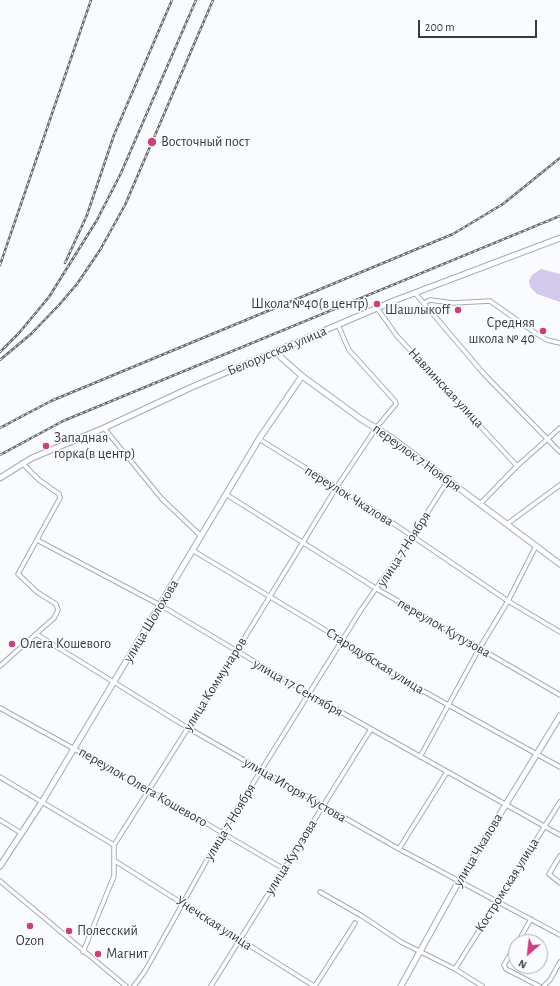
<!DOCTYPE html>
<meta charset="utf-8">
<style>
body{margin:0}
#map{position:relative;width:560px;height:986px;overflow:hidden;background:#fafbfd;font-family:"Alegreya Sans",sans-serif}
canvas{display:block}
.north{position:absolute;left:508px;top:934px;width:40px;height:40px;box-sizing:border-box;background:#fafbfd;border:1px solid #acaeb1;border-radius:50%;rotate:208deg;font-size:11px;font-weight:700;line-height:16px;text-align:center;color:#373a3e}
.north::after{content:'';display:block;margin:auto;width:14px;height:18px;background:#c8407c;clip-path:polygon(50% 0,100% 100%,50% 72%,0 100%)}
.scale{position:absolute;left:418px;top:20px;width:119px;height:18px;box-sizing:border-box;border:2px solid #373a3e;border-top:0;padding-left:5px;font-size:12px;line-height:14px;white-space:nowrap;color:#373a3e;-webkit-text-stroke:3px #fafbfd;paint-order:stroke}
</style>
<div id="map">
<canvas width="560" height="986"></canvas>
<div class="north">N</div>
<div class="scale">200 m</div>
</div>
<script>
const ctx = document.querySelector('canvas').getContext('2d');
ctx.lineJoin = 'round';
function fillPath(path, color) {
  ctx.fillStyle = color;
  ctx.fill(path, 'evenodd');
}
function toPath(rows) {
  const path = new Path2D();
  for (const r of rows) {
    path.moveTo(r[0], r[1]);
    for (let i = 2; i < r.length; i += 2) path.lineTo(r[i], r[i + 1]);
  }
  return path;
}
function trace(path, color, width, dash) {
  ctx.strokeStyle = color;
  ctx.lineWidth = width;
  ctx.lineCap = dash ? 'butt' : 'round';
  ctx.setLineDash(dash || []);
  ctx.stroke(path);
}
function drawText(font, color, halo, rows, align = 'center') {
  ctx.font = font + ' "Alegreya Sans",sans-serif';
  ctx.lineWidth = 3;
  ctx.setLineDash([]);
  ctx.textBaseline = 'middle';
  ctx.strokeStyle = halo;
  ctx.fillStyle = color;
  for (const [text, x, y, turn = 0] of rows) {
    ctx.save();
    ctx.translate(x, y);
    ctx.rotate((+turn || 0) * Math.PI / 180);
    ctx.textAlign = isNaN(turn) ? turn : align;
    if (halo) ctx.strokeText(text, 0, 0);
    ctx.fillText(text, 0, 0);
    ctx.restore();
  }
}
fillPath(toPath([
 [541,269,560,274,560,302,537,294,530,287,529,281,532,275]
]), '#d3c9ec');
const street = toPath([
 [415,293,484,374,560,452],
 [424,303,430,300,453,303,490,301,537,334,547,340,560,343],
 [377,308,397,336,517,466],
 [104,428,162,499,201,536],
 [259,439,378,513,508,601,560,632],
 [227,495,377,589,560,695],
 [480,504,517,466,560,428],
 [507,524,560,485],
 [37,540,160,605,309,694,560,835],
 [192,550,342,640,398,677,560,767],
 [36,634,188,728,324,806,399,849,560,935],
 [0,666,54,618,58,610,56,604,37,592,18,574,60,498,59,494,39,480,22,463],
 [0,708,149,790,284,869],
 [420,757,479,649,508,601,536,546],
 [0,777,114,845],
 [0,820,21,833],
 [399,849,447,772],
 [560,856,549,874,560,883],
 [115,861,314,986],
 [0,881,126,986],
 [320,892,362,916,401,942,455,969,482,986],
 [518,942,531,919],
 [516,945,504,965,506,969,539,986],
 [83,952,114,876,114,845,236,652,336,488,376,428,396,404,395,401,349,350,338,325],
 [455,969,560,802],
 [134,986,145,971,222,833,361,610,412,537,448,480],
 [211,986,371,729],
 [315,986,355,923],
 [544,986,550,980,560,962]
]);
const secondary = toPath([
 [275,352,302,376,361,419,392,438,560,564],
 [0,478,32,458,104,428,192,387,396,300,560,238],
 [0,866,42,802,259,439,302,376],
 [401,986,459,881,560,716]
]);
trace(street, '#a4aab3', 5.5);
trace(secondary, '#a4aab3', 7);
trace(street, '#fff', 3.5);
trace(secondary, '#fff', 5);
const rail = toPath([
 [65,263,87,215,114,135,172,0],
 [0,265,91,0],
 [0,352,19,333,49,297,97,220,121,173,196,0],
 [0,360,31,334,59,305,77,284,100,250,125,205,213,0],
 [0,428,51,401,453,234,503,204,560,158],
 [0,455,63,421,560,216]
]);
trace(rail, '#696b6f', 2.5);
trace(rail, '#fafbfd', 1, [3]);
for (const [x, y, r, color] of [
 [152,142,5,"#c8407c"],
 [377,304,4,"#c8407c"],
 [458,310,4,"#c8407c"],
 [543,331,4,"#c8407c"],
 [46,446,4,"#c8407c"],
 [12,644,4,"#c8407c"],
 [30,926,4,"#c8407c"],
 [69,931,4,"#c8407c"],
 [98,954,4,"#c8407c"]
]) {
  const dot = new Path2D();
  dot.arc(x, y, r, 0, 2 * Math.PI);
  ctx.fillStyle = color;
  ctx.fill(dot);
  trace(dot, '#fafbfd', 1.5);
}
drawText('14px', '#373a3e', '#fafbfd', [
 ["Восточный пост",161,142],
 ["Школа №40(в центр)",369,304,"right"],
 ["Шашлыкоff",450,310,"right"],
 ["Средняя",535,323,"right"],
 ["школа № 40",535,339,"right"],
 ["Западная",54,438],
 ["горка(в центр)",54,454],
 ["Олега Кошевого",20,644],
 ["Полесский",77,931],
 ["Ozon",30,941,"center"],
 ["Магнит",106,954]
], 'left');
drawText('14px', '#373a3e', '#fafbfd', [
 ["Белорусская улица",277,351,-23],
 ["Навлинская улица",446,388,47],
 ["переулок 7 Ноября",417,458,36],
 ["переулок Чкалова",349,496,32],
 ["улица 7 Ноября",404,549,-57],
 ["улица Шолохова",151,621,-59],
 ["переулок Кутузова",444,628,30],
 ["Стародубская улица",375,661,32],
 ["улица Коммунаров",215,684,-58],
 ["улица 17 Сентября",298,688,30],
 ["переулок Олега Кошевого",143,787,30],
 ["улица Игоря Кустова",295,790,30],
 ["улица 7 Ноября",230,822,-59],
 ["улица Чкалова",478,850,-59],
 ["улица Кутузова",291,857,-58],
 ["Костромская улица",507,885,-58],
 ["Унечская улица",214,923,33]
]);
</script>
